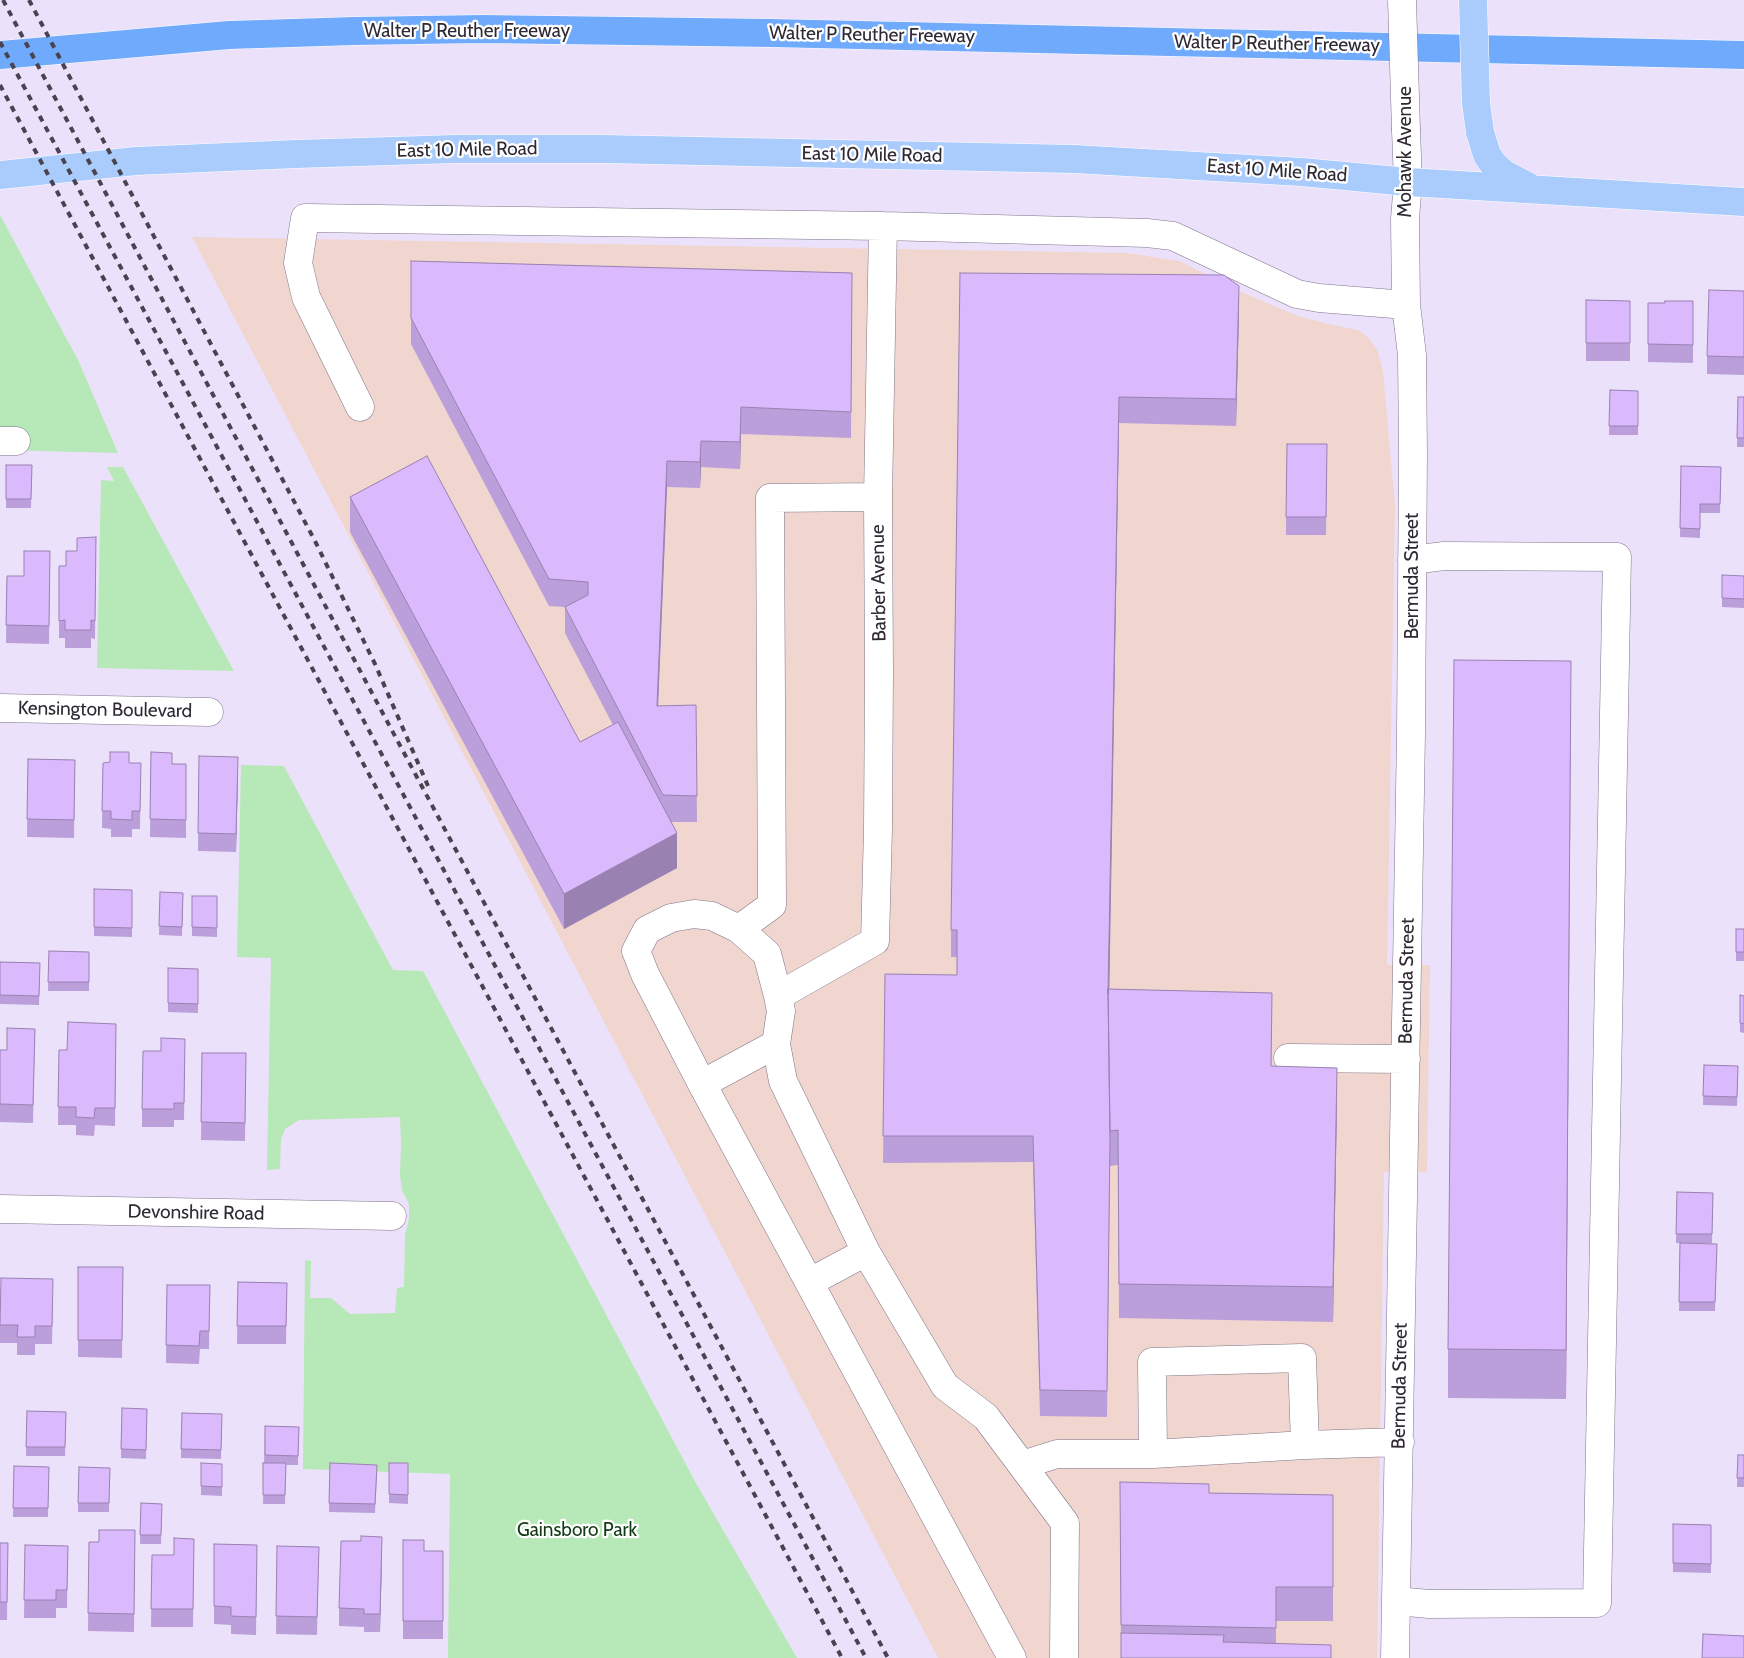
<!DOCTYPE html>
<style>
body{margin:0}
canvas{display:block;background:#ece1fa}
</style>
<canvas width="1744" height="1658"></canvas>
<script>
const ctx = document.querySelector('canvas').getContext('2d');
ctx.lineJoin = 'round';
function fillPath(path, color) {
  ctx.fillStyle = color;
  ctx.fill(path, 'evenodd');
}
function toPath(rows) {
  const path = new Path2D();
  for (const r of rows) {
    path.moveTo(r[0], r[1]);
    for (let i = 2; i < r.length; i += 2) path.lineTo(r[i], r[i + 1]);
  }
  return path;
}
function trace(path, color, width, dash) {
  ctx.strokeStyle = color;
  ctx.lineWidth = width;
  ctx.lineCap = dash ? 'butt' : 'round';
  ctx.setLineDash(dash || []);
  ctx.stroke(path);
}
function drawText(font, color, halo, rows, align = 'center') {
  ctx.font = font + ' Cabin,sans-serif';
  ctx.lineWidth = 4.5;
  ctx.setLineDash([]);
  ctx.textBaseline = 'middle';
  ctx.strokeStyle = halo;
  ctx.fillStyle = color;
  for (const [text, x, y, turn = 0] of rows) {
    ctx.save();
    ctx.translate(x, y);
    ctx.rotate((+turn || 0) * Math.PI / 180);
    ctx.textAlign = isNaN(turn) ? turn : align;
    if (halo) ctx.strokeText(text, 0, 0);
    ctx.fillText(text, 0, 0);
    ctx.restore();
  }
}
fillPath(toPath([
 [192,237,1127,253,1179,261,1246,294,1298,316,1328,324,1358,330,1369,338,1378,352,1383,372,1395,505,1387,965,1430,965,1427,1172,1384,1172,1377,1658,938,1658]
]), '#f0d6cf');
fillPath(toPath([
 [0,215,78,360,118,453,0,450],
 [107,467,123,467,234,671,97,668,101,480,114,481],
 [241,765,284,766,393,970,423,971,697,1485,797,1658,448,1658,450,1474,303,1469,305,1260,311,1261,310,1298,331,1298,350,1314,395,1313,397,1288,404,1287,405,1235,409,1219,409,1204,402,1190,400,1175,401,1145,400,1117,299,1120,285,1129,281,1139,280,1169,267,1170,271,958,237,957]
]), '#b7e8b7');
const minor = toPath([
 [360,407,306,297,298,263,305,218,883,226,1147,233,1173,236,1297,294,1319,298,1406,305],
 [0,441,16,441],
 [0,708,209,712],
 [739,929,772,905,770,498,878,497],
 [778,996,875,941,878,829,879,673,878,497,883,226],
 [1288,1058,1406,1059],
 [702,1084,776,1044],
 [0,1209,392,1216],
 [810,1282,866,1252],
 [1153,1454,1152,1362,1302,1358,1305,1445],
 [1022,1465,1057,1454,1153,1454,1305,1445,1400,1442],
 [1396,1601,1429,1604,1597,1603,1617,557,1444,556,1412,560],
 [1012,1658,702,1084,645,974,636,951,647,930,671,918,694,914,712,916,739,929,767,954,778,996,781,1011,776,1044,783,1081,866,1252,945,1386,986,1417,1065,1523,1064,1658],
 [1395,1658,1411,734,1413,453,1412,355,1406,305,1405,219,1408,182,1406,130]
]);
const major = toPath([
 [1480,132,1487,155,1494,165,1504,174,1527,186],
 [0,175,136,161,296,154,455,149,604,149,1074,159,1302,172,1408,182,1744,202]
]);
const highway = toPath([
 [0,55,229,35,354,31,483,29,771,33,1744,55]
]);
trace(minor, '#7e748a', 29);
trace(major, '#fff', 29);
trace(highway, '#fff', 29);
trace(minor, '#fff', 28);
trace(major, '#a9ccfd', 28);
trace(highway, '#70aafc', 28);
trace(toPath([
 [3,0,311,579,888,1658],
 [29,0,315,541,375,664,428,786],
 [0,42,866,1658],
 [0,85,842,1658]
]), '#49434f', 4, [6, 6]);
const minorBridge = toPath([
 [1402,0,1406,130]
]);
const majorBridge = toPath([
 [1473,0,1476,103,1480,132]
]);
trace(minorBridge, '#7e748a', 29, []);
trace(majorBridge, '#fff', 29, []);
trace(minorBridge, '#fff', 28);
trace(majorBridge, '#a9ccfd', 28);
fillPath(toPath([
 [411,261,852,273,851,438,741,434,740,469,701,467,700,488,667,487,658,706,696,705,697,822,671,822,677,868,564,929,350,532,350,497,580,742,613,725,565,633,565,607,549,606,411,344],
 [960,273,1239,313,1236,426,1119,423,1109,989,1272,993,1271,1066,1337,1103,1333,1322,1119,1318,1118,1165,1110,1166,1107,1417,1040,1416,1033,1162,883,1163,885,974,957,975,957,957,951,957,951,930],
 [1744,291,1744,375,1707,374,1707,356],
 [1586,300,1630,301,1630,361,1586,361],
 [1693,301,1693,363,1648,362,1648,303,1665,303],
 [1610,390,1638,391,1638,435,1609,435],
 [1738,397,1744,397,1744,447,1737,447],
 [1327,462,1326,535,1286,535,1286,517],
 [6,465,32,465,31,508,6,508],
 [1681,466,1721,467,1720,513,1700,513,1700,538,1680,537],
 [96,537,95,639,91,638,91,648,65,648,65,638,59,638,59,621,66,566,77,551],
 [50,551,49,644,6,643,7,576,24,576],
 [1744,576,1744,608,1722,607,1722,598],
 [1571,710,1566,1399,1448,1398,1448,1349],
 [151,752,172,764,186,764,186,838,150,837],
 [199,756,238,775,236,852,198,851],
 [28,759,75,760,74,838,27,837],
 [103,763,141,763,140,829,132,829,132,837,111,837,111,829,102,828],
 [132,890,132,937,94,936,94,927],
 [160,892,183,893,182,936,159,935],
 [192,896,217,896,217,937,192,936],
 [1736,929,1744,929,1744,961,1736,961],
 [49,951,89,952,89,991,48,991],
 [0,962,40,963,39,1005,0,1004],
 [168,968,198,969,198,1013,168,1012],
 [1740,995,1744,996,1744,1033,1740,1032],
 [116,1024,115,1126,95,1125,94,1136,76,1135,76,1125,58,1125,59,1050,67,1050],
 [35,1029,33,1123,0,1122,0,1050,7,1050],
 [202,1053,246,1071,245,1141,201,1140],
 [185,1057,184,1120,174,1120,174,1127,142,1127,142,1109],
 [1704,1065,1738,1066,1737,1106,1703,1105],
 [1677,1192,1713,1193,1712,1243,1676,1243],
 [1680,1243,1717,1244,1715,1311,1679,1311],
 [78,1267,123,1267,122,1358,78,1357],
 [238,1282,287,1283,286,1344,237,1344],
 [167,1285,210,1285,209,1349,200,1349,199,1364,166,1363],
 [53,1297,52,1344,35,1344,35,1355,17,1355,17,1343,0,1343,0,1316],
 [122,1408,147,1409,146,1459,121,1458],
 [27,1411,66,1412,65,1456,26,1456],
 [182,1413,222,1414,221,1459,181,1458],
 [265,1426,299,1427,298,1465,286,1465,285,1504,263,1504],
 [1738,1455,1744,1455,1744,1487,1737,1487],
 [201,1463,222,1464,222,1496,201,1495],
 [330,1463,377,1474,375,1513,329,1512],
 [389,1463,408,1463,408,1504,389,1503],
 [14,1466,49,1467,48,1517,13,1517],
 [110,1468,109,1512,78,1512,78,1503],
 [1209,1493,1333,1495,1333,1621,1276,1621,1276,1644,1121,1644,1120,1517],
 [141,1503,162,1504,161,1544,140,1544],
 [1673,1524,1711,1525,1711,1573,1673,1572],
 [135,1530,134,1632,88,1631,89,1542,99,1542],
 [194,1539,193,1627,151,1627,152,1555,174,1555],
 [403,1540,424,1551,443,1551,443,1639,403,1639],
 [0,1543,8,1543,7,1620,0,1620],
 [214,1544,257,1545,256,1635,231,1634,231,1625,214,1624],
 [25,1545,68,1546,67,1608,56,1608,56,1618,24,1618],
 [277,1546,319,1547,317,1635,276,1634],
 [382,1555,380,1632,364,1632,364,1627,339,1626,339,1608]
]), '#bb9fda');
fillPath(toPath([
 [1239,286,1239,313,1236,426,1236,399],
 [1119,397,1119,423,1109,1010,1108,994],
 [741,407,741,434,740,469,740,442],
 [701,441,701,467,700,488,700,462],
 [667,461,667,487,657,732,657,706],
 [1571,710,1566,1399,1566,1350],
 [238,757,238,775,236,852,236,834],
 [677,833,677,868,564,929,564,894],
 [1337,1068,1337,1103,1333,1322,1333,1287],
 [382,1537,382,1555,380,1632,380,1614]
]), '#9982b1');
const building = toPath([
 [411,261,852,273,851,412,741,407,740,442,701,441,700,462,667,461,657,706,696,705,697,796,663,795,565,607,588,595,588,582,549,579,411,318,411,261],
 [960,273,1224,275,1239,286,1236,399,1119,397,1108,994,1108,989,1110,1139,1107,1391,1040,1390,1033,1136,883,1136,885,974,957,975,957,930,951,930,960,273],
 [1709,290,1744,291,1744,357,1707,356,1709,290],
 [1586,300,1630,301,1630,343,1586,343,1586,300],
 [1665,301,1693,301,1693,345,1648,344,1648,303,1665,303,1665,301],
 [1610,390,1638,391,1638,426,1609,426,1610,390],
 [1738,397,1744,397,1744,438,1737,438,1738,397],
 [1287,444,1327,444,1326,517,1286,517,1287,444],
 [427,456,580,742,618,722,677,833,564,894,350,497,427,456],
 [6,465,32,465,31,499,6,499,6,465],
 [1681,466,1721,467,1720,504,1700,504,1700,529,1680,528,1681,466],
 [96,537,95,621,91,620,91,630,65,630,65,620,59,621,59,566,66,566,66,551,77,551,77,538,96,537],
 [24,551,50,551,49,626,6,625,7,576,24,576,24,551],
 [1722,575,1744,576,1744,599,1722,598,1722,575],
 [1454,660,1571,661,1566,1350,1448,1349,1454,660],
 [110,752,129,752,129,763,141,763,140,811,132,811,132,820,111,819,111,811,102,811,103,763,110,762,110,752],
 [151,752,172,753,172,764,186,764,186,820,150,819,151,752],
 [199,756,238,757,236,834,198,833,199,756],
 [28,759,75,760,74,820,27,819,28,759],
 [94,889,132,890,132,928,94,927,94,889],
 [160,892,183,893,182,927,159,926,160,892],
 [192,896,217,896,217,928,192,927,192,896],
 [1736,929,1744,929,1744,952,1736,952,1736,929],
 [49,951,89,952,89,982,48,982,49,951],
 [0,962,40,963,39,996,0,995,0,962],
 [168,968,198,969,198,1004,168,1003,168,968],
 [1108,989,1272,993,1271,1066,1337,1068,1333,1287,1119,1284,1118,1130,1110,1131,1108,989],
 [1740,995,1744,996,1744,1024,1740,1023,1740,995],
 [68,1022,116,1024,115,1108,95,1108,94,1118,76,1117,76,1107,58,1107,59,1050,67,1050,68,1022],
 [7,1028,35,1029,33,1105,0,1104,0,1050,7,1050,7,1028],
 [161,1038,185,1039,184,1103,174,1103,174,1109,142,1109,143,1051,161,1051,161,1038],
 [202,1053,246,1053,245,1123,201,1122,202,1053],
 [1704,1065,1738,1066,1737,1097,1703,1096,1704,1065],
 [1677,1192,1713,1193,1712,1234,1676,1234,1677,1192],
 [1680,1243,1717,1244,1715,1302,1679,1302,1680,1243],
 [78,1267,123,1267,122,1340,78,1340,78,1267],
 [1,1278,53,1279,52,1326,35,1326,35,1337,17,1337,18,1325,0,1325,1,1278],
 [238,1282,287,1283,286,1326,237,1326,238,1282],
 [167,1285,210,1285,209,1331,200,1331,199,1346,166,1345,167,1285],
 [122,1408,147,1409,146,1450,121,1449,122,1408],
 [27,1411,66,1412,65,1447,26,1447,27,1411],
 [182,1413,222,1414,221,1450,181,1449,182,1413],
 [265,1426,299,1427,298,1456,265,1455,265,1426],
 [1738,1455,1744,1455,1744,1478,1737,1478,1738,1455],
 [201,1463,222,1464,222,1487,201,1486,201,1463],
 [263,1463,286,1463,285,1495,263,1495,263,1463],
 [330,1463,377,1465,375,1504,329,1503,330,1463],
 [389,1463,408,1463,408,1495,389,1494,389,1463],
 [14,1466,49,1467,48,1508,13,1508,14,1466],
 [79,1467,110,1468,109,1503,78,1503,79,1467],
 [1120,1482,1209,1484,1209,1493,1333,1495,1333,1587,1276,1587,1276,1628,1121,1625,1120,1482],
 [141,1503,162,1504,161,1535,140,1535,141,1503],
 [1673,1524,1711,1525,1711,1564,1673,1563,1673,1524],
 [99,1530,135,1530,134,1614,88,1613,89,1542,99,1542,99,1530],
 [361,1536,382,1537,380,1614,364,1614,364,1609,339,1608,341,1541,361,1541,361,1536],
 [174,1538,194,1539,193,1609,151,1609,152,1555,174,1555,174,1538],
 [403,1540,424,1540,424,1551,443,1551,443,1621,403,1621,403,1540],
 [0,1543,8,1543,7,1602,0,1602,0,1543],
 [214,1544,257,1545,256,1617,231,1616,231,1607,214,1606,214,1544],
 [25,1545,68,1546,67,1590,56,1590,56,1600,24,1600,25,1545],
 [277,1546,319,1547,317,1617,276,1616,277,1546],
 [1121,1633,1224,1635,1223,1642,1331,1645,1331,1658,1121,1658,1121,1633],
 [1703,1634,1744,1636,1744,1658,1702,1658,1703,1634]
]);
fillPath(building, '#dab9fd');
trace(building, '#9982b1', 1);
drawText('19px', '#2e2933', '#fff', [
 ["Walter P Reuther Freeway",467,31],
 ["Walter P Reuther Freeway",872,35,1],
 ["Walter P Reuther Freeway",1277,44,1],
 ["East 10 Mile Road",467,150,-1],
 ["Mohawk Avenue",1405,152,-90],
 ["East 10 Mile Road",872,155,1],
 ["East 10 Mile Road",1277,171,4],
 ["Bermuda Street",1412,576,-90],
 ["Barber Avenue",879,583,-91],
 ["Kensington Boulevard",105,710,1],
 ["Bermuda Street",1407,981,-89],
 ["Devonshire Road",196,1213,1],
 ["Bermuda Street",1400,1386,-89]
]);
drawText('19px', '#113914', '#fff', [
 ["Gainsboro Park",577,1530]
]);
</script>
